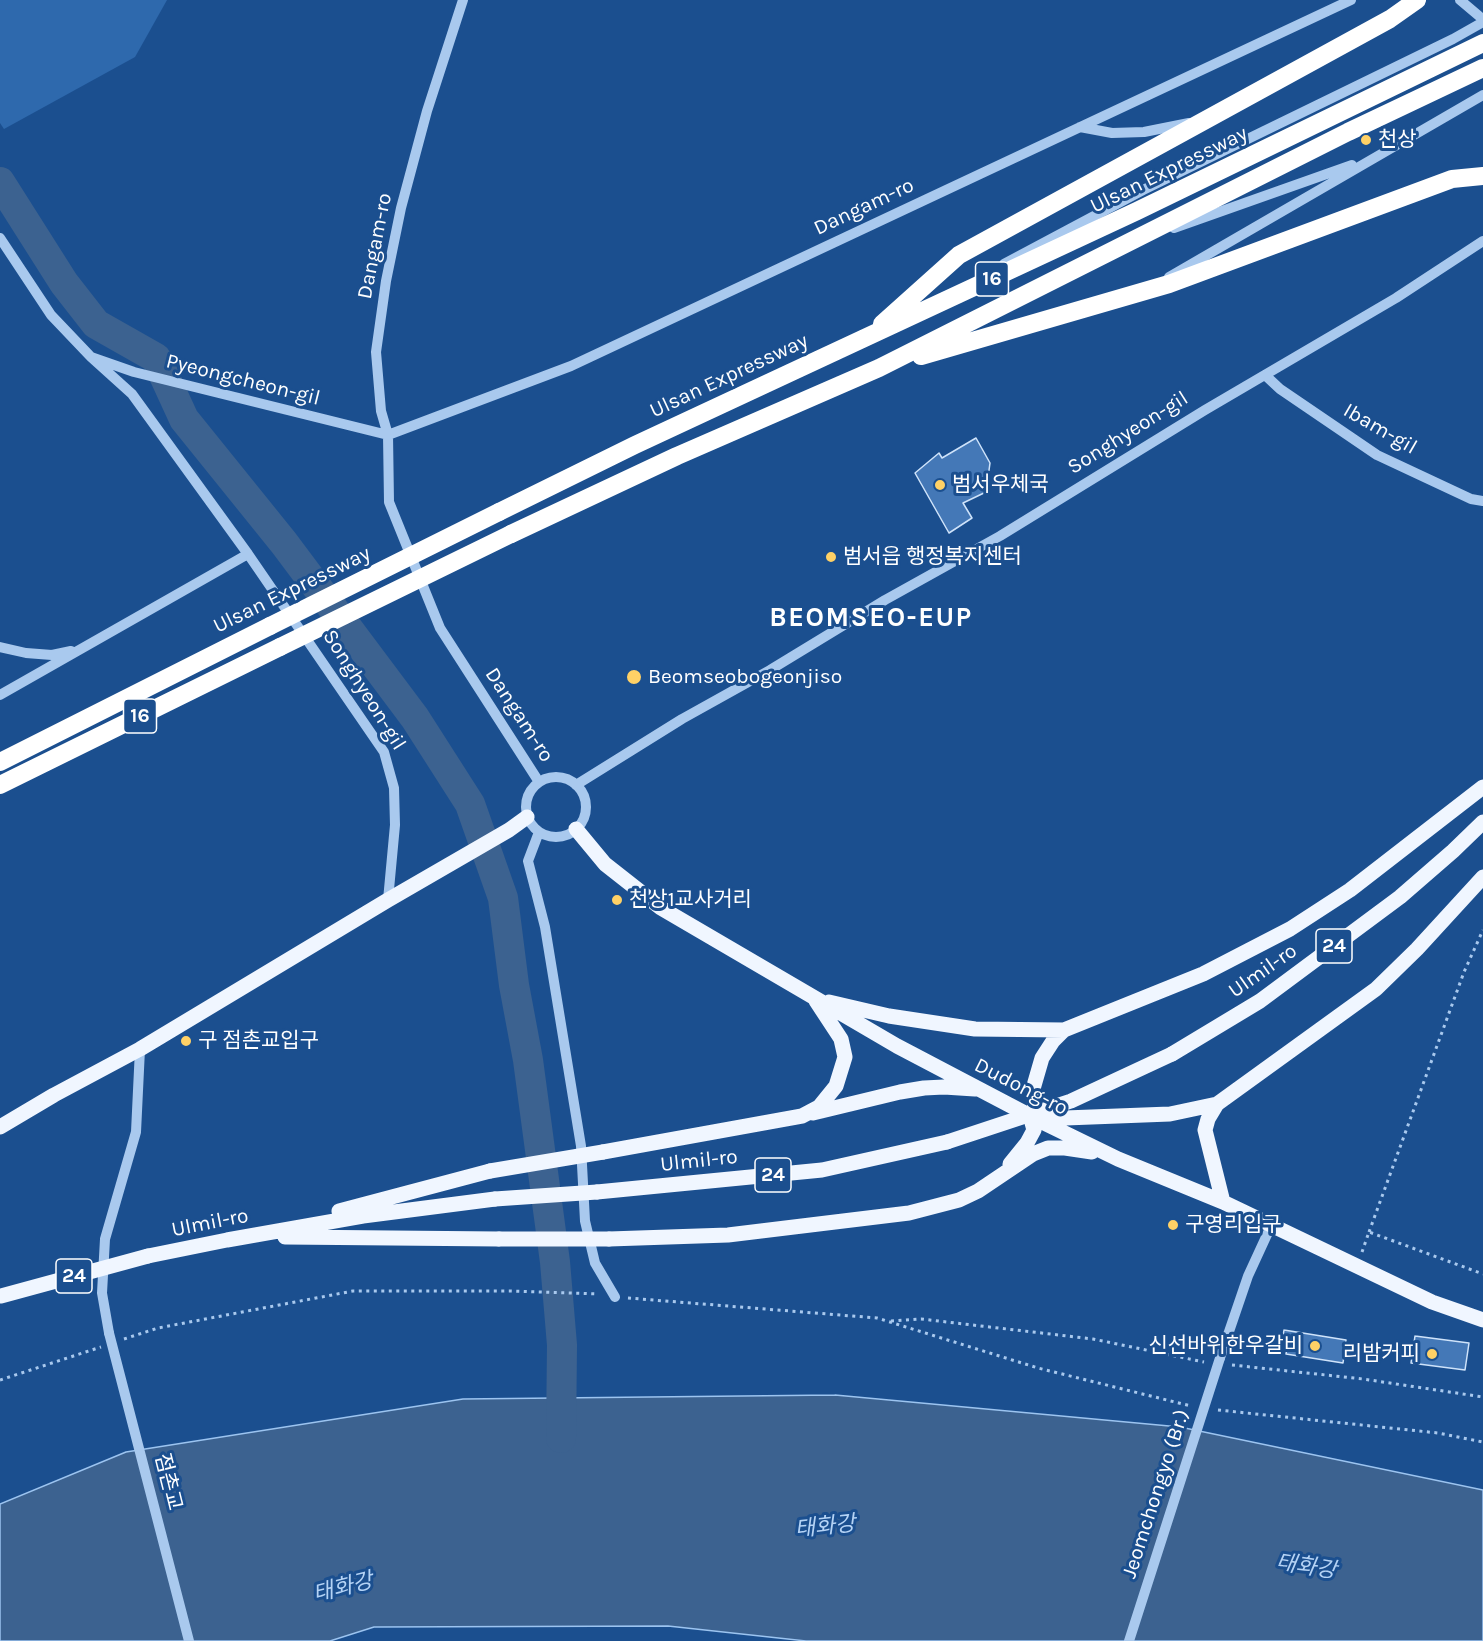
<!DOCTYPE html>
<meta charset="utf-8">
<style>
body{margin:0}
canvas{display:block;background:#1b4f8f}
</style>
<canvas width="1483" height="1641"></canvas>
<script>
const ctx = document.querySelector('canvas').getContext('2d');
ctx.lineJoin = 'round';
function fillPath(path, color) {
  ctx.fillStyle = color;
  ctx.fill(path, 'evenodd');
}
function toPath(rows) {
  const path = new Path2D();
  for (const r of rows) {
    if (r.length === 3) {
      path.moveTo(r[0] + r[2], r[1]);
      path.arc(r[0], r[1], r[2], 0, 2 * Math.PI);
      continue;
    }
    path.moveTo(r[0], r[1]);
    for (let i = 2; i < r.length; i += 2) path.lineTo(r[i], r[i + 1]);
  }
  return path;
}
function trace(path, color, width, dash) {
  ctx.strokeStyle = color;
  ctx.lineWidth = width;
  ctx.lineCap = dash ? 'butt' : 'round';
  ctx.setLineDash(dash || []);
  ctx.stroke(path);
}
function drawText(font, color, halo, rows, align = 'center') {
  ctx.font = font + ' Karla,"Noto Sans KR",sans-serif';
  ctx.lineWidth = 6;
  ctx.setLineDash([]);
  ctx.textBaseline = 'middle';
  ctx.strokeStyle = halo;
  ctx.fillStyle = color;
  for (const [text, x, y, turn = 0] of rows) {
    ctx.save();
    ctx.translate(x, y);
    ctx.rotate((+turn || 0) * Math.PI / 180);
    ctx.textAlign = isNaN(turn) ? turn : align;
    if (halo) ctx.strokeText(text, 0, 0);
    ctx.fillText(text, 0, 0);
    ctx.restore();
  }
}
fillPath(toPath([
 [0,0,167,0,135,57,4,129,0,123]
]), '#2e69ad');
const water = toPath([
 [835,1395,1180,1427,1483,1490,1483,1641,806,1641,668,1626,374,1627,330,1641,0,1641,0,1504,126,1452,463,1399,835,1395]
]);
fillPath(water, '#3c6290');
trace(water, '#9cc4f0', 1.5);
trace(toPath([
 [0,182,64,283,96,324,156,358,184,419,284,543,415,718,470,804,503,898,514,985,528,1060,555,1262,562,1345,561,1438]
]), '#3c6290', 30);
const building = toPath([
 [976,438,990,463,986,492,963,503,972,518,949,533,915,473,939,453,942,458,976,438],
 [1284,1330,1346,1340,1343,1363,1286,1354,1287,1349,1281,1348,1284,1330],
 [1415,1336,1469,1343,1465,1370,1411,1363,1415,1336]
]);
fillPath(building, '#4478b7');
trace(building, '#cfe3fa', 1.5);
trace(toPath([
 [1369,1232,1464,972,1483,930],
 [1362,1252,1369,1232,1483,1274],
 [628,1298,877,1318,1038,1368,1191,1406],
 [891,1321,921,1319,1093,1339,1204,1362],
 [124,1339,158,1328,353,1291,509,1291,598,1294],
 [1232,1365,1363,1379,1483,1397],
 [0,1380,101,1347],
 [1218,1410,1438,1433,1483,1442]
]), '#a9c9ee', 3, [3, 4.5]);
trace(toPath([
 [463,0,427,111,401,208,386,281,376,352,381,411,388,435,389,502,440,628,539,782],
 [1460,0,1479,16],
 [1080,127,1112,133,1144,132,1189,123],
 [1174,228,1352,165],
 [0,238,51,315,91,357,132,394,248,554,384,752,394,788,395,825,388,900],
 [1004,264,1143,190,1453,39,1483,22],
 [1169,277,1483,95],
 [91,357,134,372,388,435,571,366,1351,0],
 [1265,375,1280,389,1377,455,1471,499,1483,501],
 [0,647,26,653,52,655,71,651],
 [0,695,248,554],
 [556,807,30],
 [576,785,682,719,770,670,885,600,1000,536,1205,410,1396,298,1483,241],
 [539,832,528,861,545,927,581,1146,585,1221,595,1263,615,1297],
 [109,1333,102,1293,105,1239,136,1132,140,1049],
 [1220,1358,1248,1276,1271,1226]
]), '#a9c9ee', 10);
trace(toPath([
 [576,829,605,864,661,908,897,1046,1036,1119,1118,1159,1223,1202,1432,1302,1483,1320],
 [829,1002,889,1016,975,1029,1064,1030],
 [1172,1054,1260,1001,1400,897,1453,851,1483,822],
 [813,1113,900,1092,924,1088,944,1087,975,1089],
 [1036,1119,1033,1089,1042,1058,1053,1041,1064,1030,1203,974,1290,929,1350,890,1483,787],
 [1039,1119,1170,1114,1217,1104],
 [0,1127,54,1095,140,1049,388,900,509,830,527,817],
 [603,1152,802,1116,819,1107,836,1086,845,1057,841,1039,816,1001],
 [1010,1164,1027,1143,1034,1130,1031,1119,1026,1114],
 [597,1192,822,1170,947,1142],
 [1223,1202,1205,1130,1208,1119,1217,1104,1376,989,1417,949,1483,877],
 [339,1211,490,1171],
 [285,1237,499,1239],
 [609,1239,728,1235,909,1213,959,1200,978,1191,1033,1154,1048,1148,1065,1148,1092,1152],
 [148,1256,227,1240,363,1216,495,1199]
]), '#f0f6ff', 15);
trace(toPath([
 [882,324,959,255,1390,19,1417,0],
 [921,356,1169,284,1452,179,1483,176],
 [499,512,635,445,1137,211,1483,43],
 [511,534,677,456,879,368,1348,132,1483,68],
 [0,762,270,626],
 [0,785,280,647]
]), '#fff', 18);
trace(toPath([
 [109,1333,189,1641],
 [1129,1641,1220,1358]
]), '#a9c9ee', 10);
trace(toPath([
 [947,1142,1071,1101,1172,1054],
 [490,1171,603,1152],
 [495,1199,597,1192],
 [499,1239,609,1239],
 [1,1296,148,1256]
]), '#f0f6ff', 15);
trace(toPath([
 [270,626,499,512],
 [280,647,511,534]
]), '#fff', 18);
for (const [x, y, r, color] of [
 [1366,140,6,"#ffd166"],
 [940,485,6,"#ffd166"],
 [831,557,6,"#ffd166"],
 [634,677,8,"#ffd166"],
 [617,900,6,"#ffd166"],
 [186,1041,6,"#ffd166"],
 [1173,1225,6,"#ffd166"],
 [1315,1346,6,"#ffd166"],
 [1432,1354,6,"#ffd166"]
]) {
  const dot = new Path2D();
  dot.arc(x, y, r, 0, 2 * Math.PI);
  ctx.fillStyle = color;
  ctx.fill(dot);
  trace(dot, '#1b4f8f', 2);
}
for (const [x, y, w] of [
 [992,279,33],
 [140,716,33],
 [1334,946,36],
 [773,1175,36],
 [74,1276,36]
]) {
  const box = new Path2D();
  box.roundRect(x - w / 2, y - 17, w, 34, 4.5);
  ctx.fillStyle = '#1b4f8f';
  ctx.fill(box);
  trace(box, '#fff', 1.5);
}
drawText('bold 20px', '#fff', null, [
 ["16",992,279],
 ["16",140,716],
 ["24",1334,946],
 ["24",773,1175],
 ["24",74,1276]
]);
drawText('21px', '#fff', '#1b4f8f', [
 ["천상",1378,140],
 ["범서우체국",952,485],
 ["범서읍 행정복지센터",843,557],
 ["Beomseobogeonjiso",648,677],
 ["천상1교사거리",629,900],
 ["구 점촌교입구",198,1041],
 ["구영리입구",1185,1225],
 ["신선바위한우갈비",1303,1346,"right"],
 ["리밤커피",1420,1354,"right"]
], 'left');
drawText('21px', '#fff', '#1b4f8f', [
 ["Ulsan Expressway",1169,170,-26],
 ["Dangam-ro",864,207,-25],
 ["Dangam-ro",375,246,-79],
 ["Ulsan Expressway",729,376,-25],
 ["Pyeongcheon-gil",243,380,14],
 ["Ibam-gil",1380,429,30],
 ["Songhyeon-gil",1128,433,-32],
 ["Ulsan Expressway",292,590,-26],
 ["Songhyeon-gil",364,690,58],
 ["Dangam-ro",519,715,57],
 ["Ulmil-ro",1263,971,-35],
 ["Dudong-ro",1021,1087,27],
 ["Ulmil-ro",699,1161,-6],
 ["Ulmil-ro",210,1223,-11],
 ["점촌교",168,1482,76],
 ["Jeomchongyo (Br.)",1156,1494,-72]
]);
drawText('italic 22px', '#b5d3f5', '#1b4f8f', [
 ["태화강",825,1527,-6],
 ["태화강",1306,1567,9],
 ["태화강",343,1588,-14]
]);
ctx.letterSpacing = '1.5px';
drawText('bold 27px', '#fff', '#1b4f8f', [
 ["BEOMSEO-EUP",871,618]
]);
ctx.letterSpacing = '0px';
</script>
